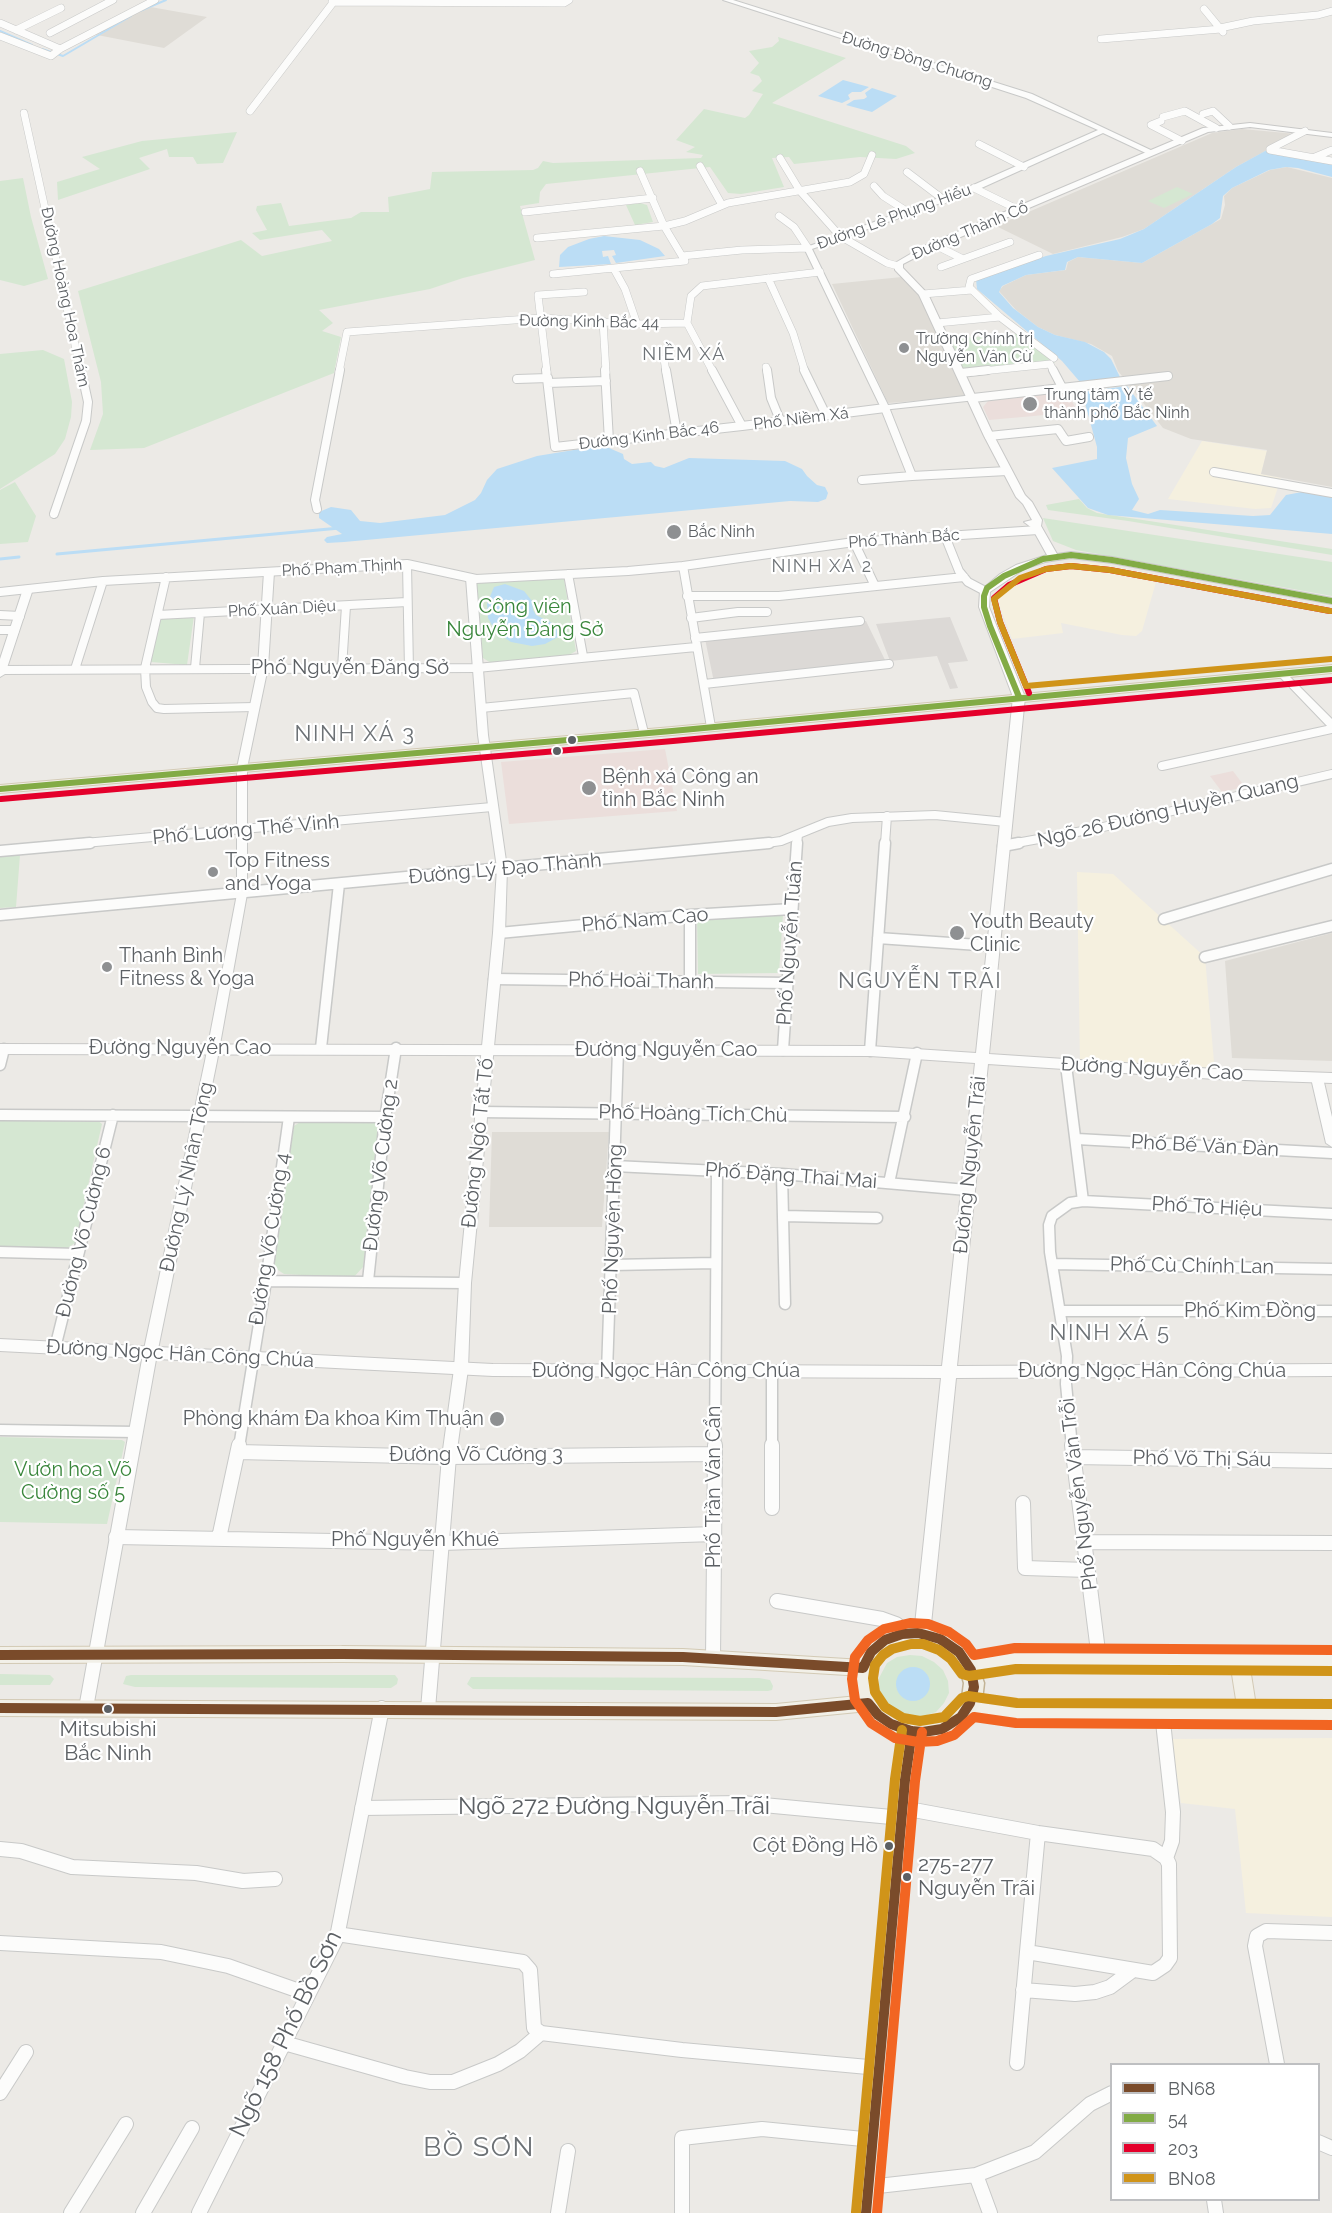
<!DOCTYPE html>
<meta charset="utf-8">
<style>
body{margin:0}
#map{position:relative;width:1332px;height:2213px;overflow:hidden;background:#eceae6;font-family:Raleway,sans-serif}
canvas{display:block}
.legend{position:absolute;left:1110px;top:2063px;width:210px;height:138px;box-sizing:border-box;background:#fff;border:2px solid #bebfc1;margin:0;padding:8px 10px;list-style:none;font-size:18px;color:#5c6064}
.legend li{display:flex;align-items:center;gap:12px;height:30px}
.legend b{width:30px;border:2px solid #bebfc1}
</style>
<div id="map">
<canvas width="1332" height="2213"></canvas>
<ul class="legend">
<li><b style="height:8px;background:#7a4b2a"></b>BN68</li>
<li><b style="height:8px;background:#82ab45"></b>54</li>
<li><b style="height:8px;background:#e4002b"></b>203</li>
<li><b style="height:8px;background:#d09419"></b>BN08</li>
</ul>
</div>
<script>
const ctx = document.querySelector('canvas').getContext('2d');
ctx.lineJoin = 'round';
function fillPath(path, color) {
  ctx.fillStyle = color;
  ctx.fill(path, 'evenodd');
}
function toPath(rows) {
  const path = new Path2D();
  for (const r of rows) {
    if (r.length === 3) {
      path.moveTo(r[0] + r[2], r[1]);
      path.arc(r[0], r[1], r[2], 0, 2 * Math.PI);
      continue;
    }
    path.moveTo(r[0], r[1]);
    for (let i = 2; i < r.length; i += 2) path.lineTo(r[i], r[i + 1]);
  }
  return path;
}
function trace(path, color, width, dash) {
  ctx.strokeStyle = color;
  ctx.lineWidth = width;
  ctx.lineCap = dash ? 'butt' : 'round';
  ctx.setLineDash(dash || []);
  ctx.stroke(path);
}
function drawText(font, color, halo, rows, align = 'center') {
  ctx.font = font + ' Raleway,sans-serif';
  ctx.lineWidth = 4.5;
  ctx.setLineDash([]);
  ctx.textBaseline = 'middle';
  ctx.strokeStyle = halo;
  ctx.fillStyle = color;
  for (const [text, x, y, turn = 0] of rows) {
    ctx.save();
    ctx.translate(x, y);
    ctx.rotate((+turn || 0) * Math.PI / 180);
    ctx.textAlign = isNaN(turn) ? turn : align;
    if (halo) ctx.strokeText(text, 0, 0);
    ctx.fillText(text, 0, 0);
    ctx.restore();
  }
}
fillPath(toPath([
 [1202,441,1267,451,1261,474,1281,478,1271,508,1255,509,1168,499],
 [1071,562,1088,562,1158,575,1142,631,1136,636,1122,635,1061,623,1063,633,1012,639,998,602,998,597,1003,590,1014,581,1045,566],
 [1077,872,1113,874,1205,957,1215,1074,1080,1065],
 [1332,1738,1332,1917,1246,1913,1235,1809,1181,1803,1171,1739]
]), '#f5f0df');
fillPath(toPath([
 [950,617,968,661,948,663,958,688,950,689,937,656,890,661,876,624],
 [866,621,885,660,714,682,705,639]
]), '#dcd9d6');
fillPath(toPath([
 [145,6,207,17,164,48,92,34],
 [1242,129,1297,134,1236,167,1144,229,1122,237,1053,254,996,226,1212,133],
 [1287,167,1332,178,1332,487,1261,474,1267,450,1191,439,1163,428,1118,371,1112,356,1091,344,1055,335,1038,327,1016,310,999,291,1003,286,1026,275,1066,270,1068,262,1078,257,1142,263,1221,219,1225,205,1224,196,1232,188,1270,170],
 [902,277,918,292,969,397,888,403,832,284],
 [1332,933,1332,1061,1232,1058,1225,961],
 [492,1132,609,1132,602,1227,489,1227]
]), '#dfdcd6');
fillPath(toPath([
 [1066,391,1078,412,989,420,983,407,988,401],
 [665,749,677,811,509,824,501,762],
 [1233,771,1245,787,1222,792,1210,776]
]), '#ebdedb');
fillPath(toPath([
 [778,37,846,58,772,103,906,146,915,153,896,159,860,157,794,164,789,157,772,158,784,187,741,194,728,193,710,167,546,184,540,192,539,203,520,206,535,260,463,278,430,289,319,310,333,323,322,331,341,337,334,373,144,448,90,450,103,414,101,382,78,291,241,240,262,256,332,241,322,230,260,240,252,233,267,230,256,210,257,206,281,203,289,226,351,218,361,212,389,212,388,197,430,189,432,172,533,170,538,168,543,161,553,163,701,158,703,155,686,152,695,147,676,140,704,109,745,118,749,115,763,94,752,91,762,81,759,76,750,73,759,63,749,51,772,47,779,41],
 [237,132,223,163,197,164,193,157,169,157,167,149,139,158,150,169,58,200,57,182,100,169,82,157,142,141],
 [23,178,31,217,48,279,24,286,0,280,0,181],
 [1177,187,1193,194,1164,208,1148,201],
 [640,203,647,205,653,222,635,225,626,205],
 [1018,334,1038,346,1055,363,963,372,948,339],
 [43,350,64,359,72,402,71,417,65,439,55,454,0,489,0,354],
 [15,482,36,516,28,542,0,544,0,490],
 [1079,499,1087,508,1097,513,1332,549,1332,555,1128,521,1048,510,1046,505],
 [1043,518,1332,562,1332,596,1076,550,1053,541],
 [559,576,564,579,576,651,569,655,491,663,483,658,475,584,481,580],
 [194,616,187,665,151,662,161,617],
 [20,855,16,907,0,908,0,856],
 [783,914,779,973,698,974,697,919],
 [0,1119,96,1119,102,1124,75,1243,66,1249,0,1248],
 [303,1120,377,1120,382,1127,363,1267,353,1278,284,1274,272,1266,294,1126],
 [0,1437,122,1440,125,1442,107,1524,0,1522],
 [910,1655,922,1656,934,1662,943,1670,948,1681,949,1693,944,1703,936,1712,924,1716,911,1717,899,1713,884,1700,879,1690,879,1678,887,1663,897,1657],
 [0,1674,50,1675,54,1679,50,1685,0,1685],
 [131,1675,395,1675,398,1679,397,1684,391,1688,135,1687,123,1684,126,1676],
 [471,1677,759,1678,770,1680,773,1686,772,1690,768,1691,473,1689,467,1684]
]), '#d5e7d2');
fillPath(toPath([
 [843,80,869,87,861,92,852,92,848,95,850,99,842,103,818,96],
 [872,88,897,96,872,112,846,105,854,100,864,99,867,97,865,93],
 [1267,150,1332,162,1332,177,1298,168,1286,167,1269,170,1232,188,1223,196,1220,218,1212,224,1142,263,1078,257,1067,262,1065,270,1026,275,1002,286,999,292,1013,308,1038,327,1055,335,1085,342,1104,352,1111,359,1120,377,1080,382,1062,361,977,289,976,279,1046,256,1120,239,1144,229,1236,167],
 [604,236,640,240,659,249,665,256,616,263,612,256,616,255,614,250,602,251,603,257,608,256,611,264,559,267,560,255,568,247,589,239],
 [1127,386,1157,426,1128,438,1126,458,1132,484,1139,499,1132,510,1148,514,1160,510,1253,516,1270,515,1286,495,1307,491,1332,496,1332,534,1108,515,1088,508,1052,468,1097,459,1097,447,1082,392],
 [592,447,609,448,623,454,624,459,632,464,651,462,655,466,664,468,689,458,785,461,802,469,807,476,817,485,825,487,828,493,826,499,818,502,790,501,344,542,327,543,324,540,327,537,342,534,319,518,319,512,331,507,351,510,360,521,380,523,445,515,475,500,481,493,487,480,497,469,537,456],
 [505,584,524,591,532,601,533,610,536,615,556,625,558,637,545,644,532,646,511,642,496,632,488,618,487,604,494,587],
 [913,1684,17]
]), '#bbddf5');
trace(toPath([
 [140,11,166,0],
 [0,31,32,45],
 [42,49,63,56,131,16]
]), '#bbddf5', 2);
trace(toPath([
 [57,554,340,528],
 [0,559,19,557]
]), '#bbddf5', 3);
const minorFar3 = toPath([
 [332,2,564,3,569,0],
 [1204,9,1223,32],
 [0,23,60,49],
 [1220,28,1253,21,1318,15,1332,11],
 [16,30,61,8],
 [50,33,113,0],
 [0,36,51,56,60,49,155,0],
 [1101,39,1221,29],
 [250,111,335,0],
 [24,113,81,372],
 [1203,114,1213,111,1229,126],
 [1163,117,1185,111,1216,128],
 [1161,121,1151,125,1182,141],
 [979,144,1024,167],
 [1270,149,1305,131],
 [1270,150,1332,161],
 [1315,157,1332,150],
 [780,158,800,191,840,236,887,263,898,266],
 [700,166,722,205],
 [907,172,944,200],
 [874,186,883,196,908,212],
 [974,188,1019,210],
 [525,212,653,198],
 [779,216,794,227,808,248],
 [537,238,664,226,640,171],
 [935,245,963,259,1010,242],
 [1039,255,971,279,969,287,1000,317,1054,358],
 [682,256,664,226,685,221,728,203,850,182,864,174,872,155],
 [941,267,963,259],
 [614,269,625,289,637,324],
 [553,274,685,261,682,256,742,250,808,248],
 [768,278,793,333,805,372],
 [923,294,972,290],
 [603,321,606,372],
 [937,323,1000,317],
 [664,359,666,372],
 [766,367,767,372],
 [339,372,347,332,542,318,637,324,687,323],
 [547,372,538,295,584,292],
 [713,372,687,323,691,296,702,286,820,272],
 [973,372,1050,364,1054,372]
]);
const minorFar2 = toPath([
 [546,370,555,447,742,426],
 [605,370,609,441],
 [666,370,677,433],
 [712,370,742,426,885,408,912,476,862,480],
 [767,370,771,398,780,420],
 [804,370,826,415],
 [1053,370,1063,389],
 [961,373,988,370],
 [517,379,548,378],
 [548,383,606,381],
 [973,398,1168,376],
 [989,436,1058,429,1066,441,1089,437],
 [1214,472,1332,493],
 [912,476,1007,471],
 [317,509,315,500,340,370],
 [54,514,86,421,88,402,81,370],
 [945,536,959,571,968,582,985,591],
 [854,542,875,586],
 [407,564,409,670],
 [683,566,711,727],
 [568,574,583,656],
 [166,577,145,668,146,687,152,702,157,708,164,709,254,707],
 [0,592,103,581,407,564,476,579,628,571,683,566,854,542,1038,530],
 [687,596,779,596,964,577],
 [0,615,20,616],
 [158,615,407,602],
 [691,618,738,612,767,612],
 [0,630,15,630],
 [695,638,860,621],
 [195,668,200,613],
 [342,668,346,606],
 [75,669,103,581],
 [2,670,477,668,696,647],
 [704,684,889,664],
 [481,708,634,693,644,733],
 [1162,766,1332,729],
 [73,844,492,807],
 [760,844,781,841,828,822,852,818,935,815,1006,822],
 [797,844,798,835],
 [885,844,887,816],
 [1011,844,1099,828,1332,774]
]);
const minorFar1 = toPath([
 [1003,846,1019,843],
 [0,851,90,843],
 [0,915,769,843],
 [690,915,690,982],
 [1164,919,1332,869],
 [499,933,690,915,792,909],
 [878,938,993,946],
 [1205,957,1332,926],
 [494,979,787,983],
 [321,1048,339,884],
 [783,1050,797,843],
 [870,1051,885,843],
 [0,1065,4,1049],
 [1066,1065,1083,1201,1070,1203,1052,1216,1049,1225,1050,1252,1067,1356,1066,1384,1072,1447],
 [480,1112,905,1117],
 [0,1115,385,1117],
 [1077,1139,1332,1153],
 [614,1166,782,1174,967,1190],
 [782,1174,785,1304],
 [889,1183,917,1053],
 [1083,1201,1332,1214],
 [783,1216,877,1218],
 [0,1252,77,1254],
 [1052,1264,1332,1269],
 [612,1265,715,1263],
 [266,1281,465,1283],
 [368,1281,385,1119,396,1048],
 [1060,1311,1332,1311],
 [55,1348,113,1115],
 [772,1371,772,1447],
 [607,1372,618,1050],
 [0,1430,136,1432],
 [239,1447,266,1281,289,1117],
 [715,1447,717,1170]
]);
const minor = toPath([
 [772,1445,772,1508],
 [1072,1445,1099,1659],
 [238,1452,449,1457,714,1454],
 [1073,1457,1332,1461],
 [1023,1503,1025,1568,1087,1570],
 [116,1537,442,1543,714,1534],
 [219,1538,239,1445],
 [1084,1542,1332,1543],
 [777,1601,882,1619,896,1624,906,1633],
 [713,1659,715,1445],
 [1162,1713,1173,1812,1172,1841,1166,1858],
 [362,1808,742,1803,902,1818],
 [903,1808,1038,1833,1153,1849,1166,1858,1169,1864,1170,1958,1165,1965,1153,1973,1027,1952,1017,2063],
 [0,1849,21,1851,72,1867,196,1873,243,1881,275,1879],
 [337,1934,523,1962,530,1970,534,2028,541,2033,682,2050,879,2068],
 [0,1943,161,1952,228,1966,308,1994],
 [1027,1952,1038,1833],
 [1023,1990,1075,1994,1095,1992,1110,1987,1133,1970],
 [284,2043,405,2077,430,2082,453,2082,498,2064,520,2051,541,2033],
 [1277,2064,1255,1946,1257,1936,1266,1931,1332,1933],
 [0,2093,26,2052],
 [1318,2142,1332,2148],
 [976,2175,990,2213],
 [869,2187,976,2175,1035,2152,1090,2104,1112,2093],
 [1214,2200,1216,2213],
 [71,2213,126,2124],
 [143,2213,192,2128],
 [199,2213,337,1937,382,1708],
 [558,2213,568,2151],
 [682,2213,682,2138,762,2129,873,2140]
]);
const tertiary = toPath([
 [723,0,733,0,1032,94,1157,153,1150,155,1103,133,977,190,812,249,888,405,973,395,976,396,976,400,882,410,804,248,971,186,1098,130,1026,98,723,0],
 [269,569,274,572,268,667,247,768,247,894,217,1061,157,1354,93,1708,91,1713,86,1715,81,1713,79,1708,143,1354,205,1061,237,894,237,768,258,667,264,572,269,569],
 [471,575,476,578,488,735,507,868,505,933,471,1283,468,1369,456,1457,435,1709,433,1714,428,1716,423,1714,421,1709,442,1457,454,1369,459,1283,493,933,497,868,478,735,466,578,471,575],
 [28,586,33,589,5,674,0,677,0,659,23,589,28,586],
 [1281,670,1284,671,1332,719,1332,728,1328,727,1278,675,1278,671,1281,670],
 [1317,1074,1323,1078,1332,1117,1332,1147,1326,1143,1311,1078,1317,1074]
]);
const secondary = toPath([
 [1250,123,1332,133,1332,137,1250,127,1208,132,930,250,903,264,903,268,928,294,994,436,1025,495,1032,502,1042,520,1041,526,1057,554,1071,552,1112,557,1332,598,1332,604,1112,563,1071,558,1045,562,1024,569,990,592,989,607,1025,697,989,1054,1215,1069,1332,1073,1332,1083,1215,1079,988,1064,957,1366,1332,1364,1332,1376,956,1378,930,1634,928,1639,922,1641,916,1639,914,1634,941,1378,493,1376,0,1351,0,1339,493,1364,942,1366,975,1063,870,1056,0,1054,0,1044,870,1046,976,1053,1013,697,979,607,980,591,1000,574,1016,565,1047,555,1032,528,1024,522,1032,520,1023,504,1016,497,984,436,919,295,895,270,895,263,924,246,1203,128,1250,123]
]);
const primary = toPath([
 [1332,665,1332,673,672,735,0,793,0,785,672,727,1332,665],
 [342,1646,683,1649,863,1660,870,1662,872,1668,870,1674,863,1676,683,1665,342,1662,0,1663,0,1647,342,1646],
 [1015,1650,1332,1653,1332,1669,1250,1668,1256,1706,1332,1707,1332,1723,1016,1721,962,1712,960,1706,962,1700,969,1698,1016,1705,1237,1706,1231,1668,1015,1666,969,1674,962,1672,960,1666,962,1660,969,1658,1015,1650],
 [868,1695,875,1697,877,1703,875,1709,868,1711,776,1720,0,1716,0,1700,776,1704,868,1695]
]);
const trunk = toPath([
 [918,1624,944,1631,963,1643,975,1657,984,1683,982,1700,970,1722,956,1733,931,1740,921,1740,916,1780,878,2213,854,2213,894,1780,901,1736,881,1729,864,1712,852,1685,854,1664,869,1641,895,1627,918,1624],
 [918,1642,932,1645,949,1655,959,1667,964,1683,962,1698,956,1708,943,1718,931,1722,911,1722,895,1715,879,1700,872,1685,874,1666,883,1653,898,1644,918,1642]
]);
trace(minorFar3, '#c8c9c8', 8);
trace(minorFar2, '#c8c9c8', 10);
trace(minorFar1, '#c8c9c8', 13);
trace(minor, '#c8c9c8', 16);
trace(tertiary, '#c8c9c8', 2);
trace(secondary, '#c8c8c7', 2);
trace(primary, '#d3cab5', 2);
trace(trunk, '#c2b395', 3);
trace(minorFar3, '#fcfcfb', 7);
trace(minorFar2, '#fcfcfb', 8);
trace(minorFar1, '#fcfcfb', 10);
trace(minor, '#fcfcfb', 14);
fillPath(tertiary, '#fcfcfb');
fillPath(secondary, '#fcfcfb');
fillPath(primary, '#f2f0e8');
fillPath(trunk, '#f0eee5');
trace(toPath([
 [0,1655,342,1654,683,1657,863,1668,871,1652,885,1640,902,1634,918,1633,940,1639,959,1652,971,1670,974,1687,970,1703,961,1717,942,1729,923,1732,911,1731,891,1724,878,1715,868,1703,776,1712,0,1708],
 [866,2213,905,1780,912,1731]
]), '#7a4b2a', 10);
trace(toPath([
 [1019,697,990,626,984,607,984,596,987,588,1004,576,1043,559,1071,555,1112,560,1332,601],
 [0,789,672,731,1332,669]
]), '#82ab45', 6);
trace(toPath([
 [1029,693,1000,622,994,598,1009,585,1046,569,1071,566,1110,570,1330,611],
 [1,799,673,741,1332,680]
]), '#e4002b', 6);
trace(toPath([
 [1330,611,1110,570,1071,566,1046,569,1020,578,994,599,1000,622,1026,686,1331,659]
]), '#d09419', 6);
trace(toPath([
 [1332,1671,1016,1669,969,1676,962,1674,951,1659,939,1650,923,1644,911,1644,892,1649,883,1655,875,1665,873,1678,875,1692,885,1707,903,1718,920,1721,944,1717,962,1698,968,1696,1017,1703,1332,1704],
 [856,2212,895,1779,902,1730]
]), '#d09419', 10);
trace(toPath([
 [1332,1650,1015,1648,974,1655,966,1644,949,1632,928,1624,910,1623,884,1629,868,1640,855,1657,852,1679,855,1700,871,1723,895,1738,918,1742,937,1741,954,1735,974,1717,1016,1723,1332,1725],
 [877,2213,915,1781,922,1732]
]), '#f26522', 10);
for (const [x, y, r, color] of [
 [904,348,6,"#8e9092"],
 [1030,404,8,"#8e9092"],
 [674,532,8,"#8e9092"],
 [572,740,5,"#5c6064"],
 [557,751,5,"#5c6064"],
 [589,788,8,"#8e9092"],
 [213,872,6,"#8e9092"],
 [957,933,8,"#8e9092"],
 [107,967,6,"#8e9092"],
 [497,1419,8,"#8e9092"],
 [108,1709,5,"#5c6064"],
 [889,1846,5,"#5c6064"],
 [907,1877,5,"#5c6064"]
]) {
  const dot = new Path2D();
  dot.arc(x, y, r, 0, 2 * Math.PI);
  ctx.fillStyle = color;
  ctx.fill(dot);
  trace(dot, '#fff', 2);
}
drawText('16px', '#5c6064', '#fff', [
 ["Đường Đồng Chương",917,60,17],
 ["Đường Lê Phụng Hiểu",894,217,-20],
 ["Đường Thành Cổ",970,231,-23],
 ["Đường Hoàng Hoa Thám",65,297,78],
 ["Đường Kinh Bắc 44",589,322,1],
 ["Phố Niềm Xá",801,419,-7],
 ["Đường Kinh Bắc 46",649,436,-7],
 ["Phố Thành Bắc",904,539,-4],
 ["Phố Phạm Thịnh",342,568,-3],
 ["Phố Xuân Diệu",282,609,-3]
]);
drawText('16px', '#5c6064', '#fff', [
 ["Trường Chính trị",916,339],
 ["Nguyễn Văn Cừ",916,357],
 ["Trung tâm Y tế",1044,395],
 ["thành phố Bắc Ninh",1044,413],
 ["Bắc Ninh",688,532]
], 'left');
ctx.letterSpacing = '1.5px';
drawText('18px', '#6d7276', '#fff', [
 ["NIỀM XÁ",684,355],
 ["NINH XÁ 2",822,567]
]);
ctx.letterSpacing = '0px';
drawText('20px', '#39863b', '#fff', [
 ["Công viên",525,607],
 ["Nguyễn Đăng Sở",525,630],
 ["Vườn hoa Võ",73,1470],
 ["Cường số 5",73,1493]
]);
drawText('20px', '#5c6064', '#fff', [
 ["Phố Nguyễn Đăng Sở",350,668],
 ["Ngõ 26 Đường Huyền Quang",1168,811,-13],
 ["Phố Lương Thế Vinh",246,830,-5],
 ["Đường Lý Đạo Thành",505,869,-5],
 ["Phố Nam Cao",645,920,-5],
 ["Phố Nguyễn Tuân",790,943,-86],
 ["Phố Hoài Thanh",641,981,1],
 ["Đường Nguyễn Cao",180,1048],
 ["Đường Nguyễn Cao",666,1050],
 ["Đường Nguyễn Cao",1152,1069,3],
 ["Phố Hoàng Tích Chù",693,1114,1],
 ["Đường Ngô Tất Tố",478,1143,-84],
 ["Phố Bế Văn Đàn",1205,1146,3],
 ["Đường Võ Cường 2",381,1165,-83],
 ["Đường Nguyễn Trãi",970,1165,-84],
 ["Phố Đặng Thai Mai",791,1176,4],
 ["Đường Lý Nhân Tông",187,1177,-78],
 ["Phố Tô Hiệu",1207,1207,3],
 ["Phố Nguyên Hồng",613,1229,-88],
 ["Đường Võ Cường 6",84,1232,-76],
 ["Đường Võ Cường 4",270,1239,-81],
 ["Phố Cù Chính Lan",1192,1266,1],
 ["Phố Kim Đồng",1250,1311],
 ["Đường Ngọc Hân Công Chúa",180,1354,3],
 ["Đường Ngọc Hân Công Chúa",666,1371],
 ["Đường Ngọc Hân Công Chúa",1152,1371],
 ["Đường Võ Cường 3",476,1455],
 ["Phố Võ Thị Sáu",1202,1459,1],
 ["Phố Trần Văn Cẩn",714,1487,-90],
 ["Phố Nguyễn Văn Trỗi",1079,1494,-97],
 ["Phố Nguyễn Khuê",415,1540]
]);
drawText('20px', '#5c6064', '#fff', [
 ["Bệnh xá Công an",602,777],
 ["tỉnh Bắc Ninh",602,800],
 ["Top Fitness",225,861],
 ["and Yoga",225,884],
 ["Youth Beauty",970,922],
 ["Clinic",970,945],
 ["Thanh Bình",119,956],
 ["Fitness & Yoga",119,979],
 ["Phòng khám Đa khoa Kim Thuận",484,1419,"right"]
], 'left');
drawText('21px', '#5c6064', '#fff', [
 ["Mitsubishi",108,1730],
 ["Bắc Ninh",108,1754],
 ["Cột Đồng Hồ",878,1846,"right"],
 ["275-277",918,1865,"left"],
 ["Nguyễn Trãi",918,1889,"left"]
]);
ctx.letterSpacing = '1.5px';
drawText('22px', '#6d7276', '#fff', [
 ["NINH XÁ 3",355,734],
 ["NGUYỄN TRÃI",920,981],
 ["NINH XÁ 5",1110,1333]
]);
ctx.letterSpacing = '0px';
drawText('24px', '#5c6064', '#fff', [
 ["Ngõ 272 Đường Nguyễn Trãi",614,1807],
 ["Ngõ 158 Phố Bồ Sơn",286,2034,-64]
]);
ctx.letterSpacing = '1.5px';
drawText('27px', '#6d7276', '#fff', [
 ["BỒ SƠN",479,2148]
]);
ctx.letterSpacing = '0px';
</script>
